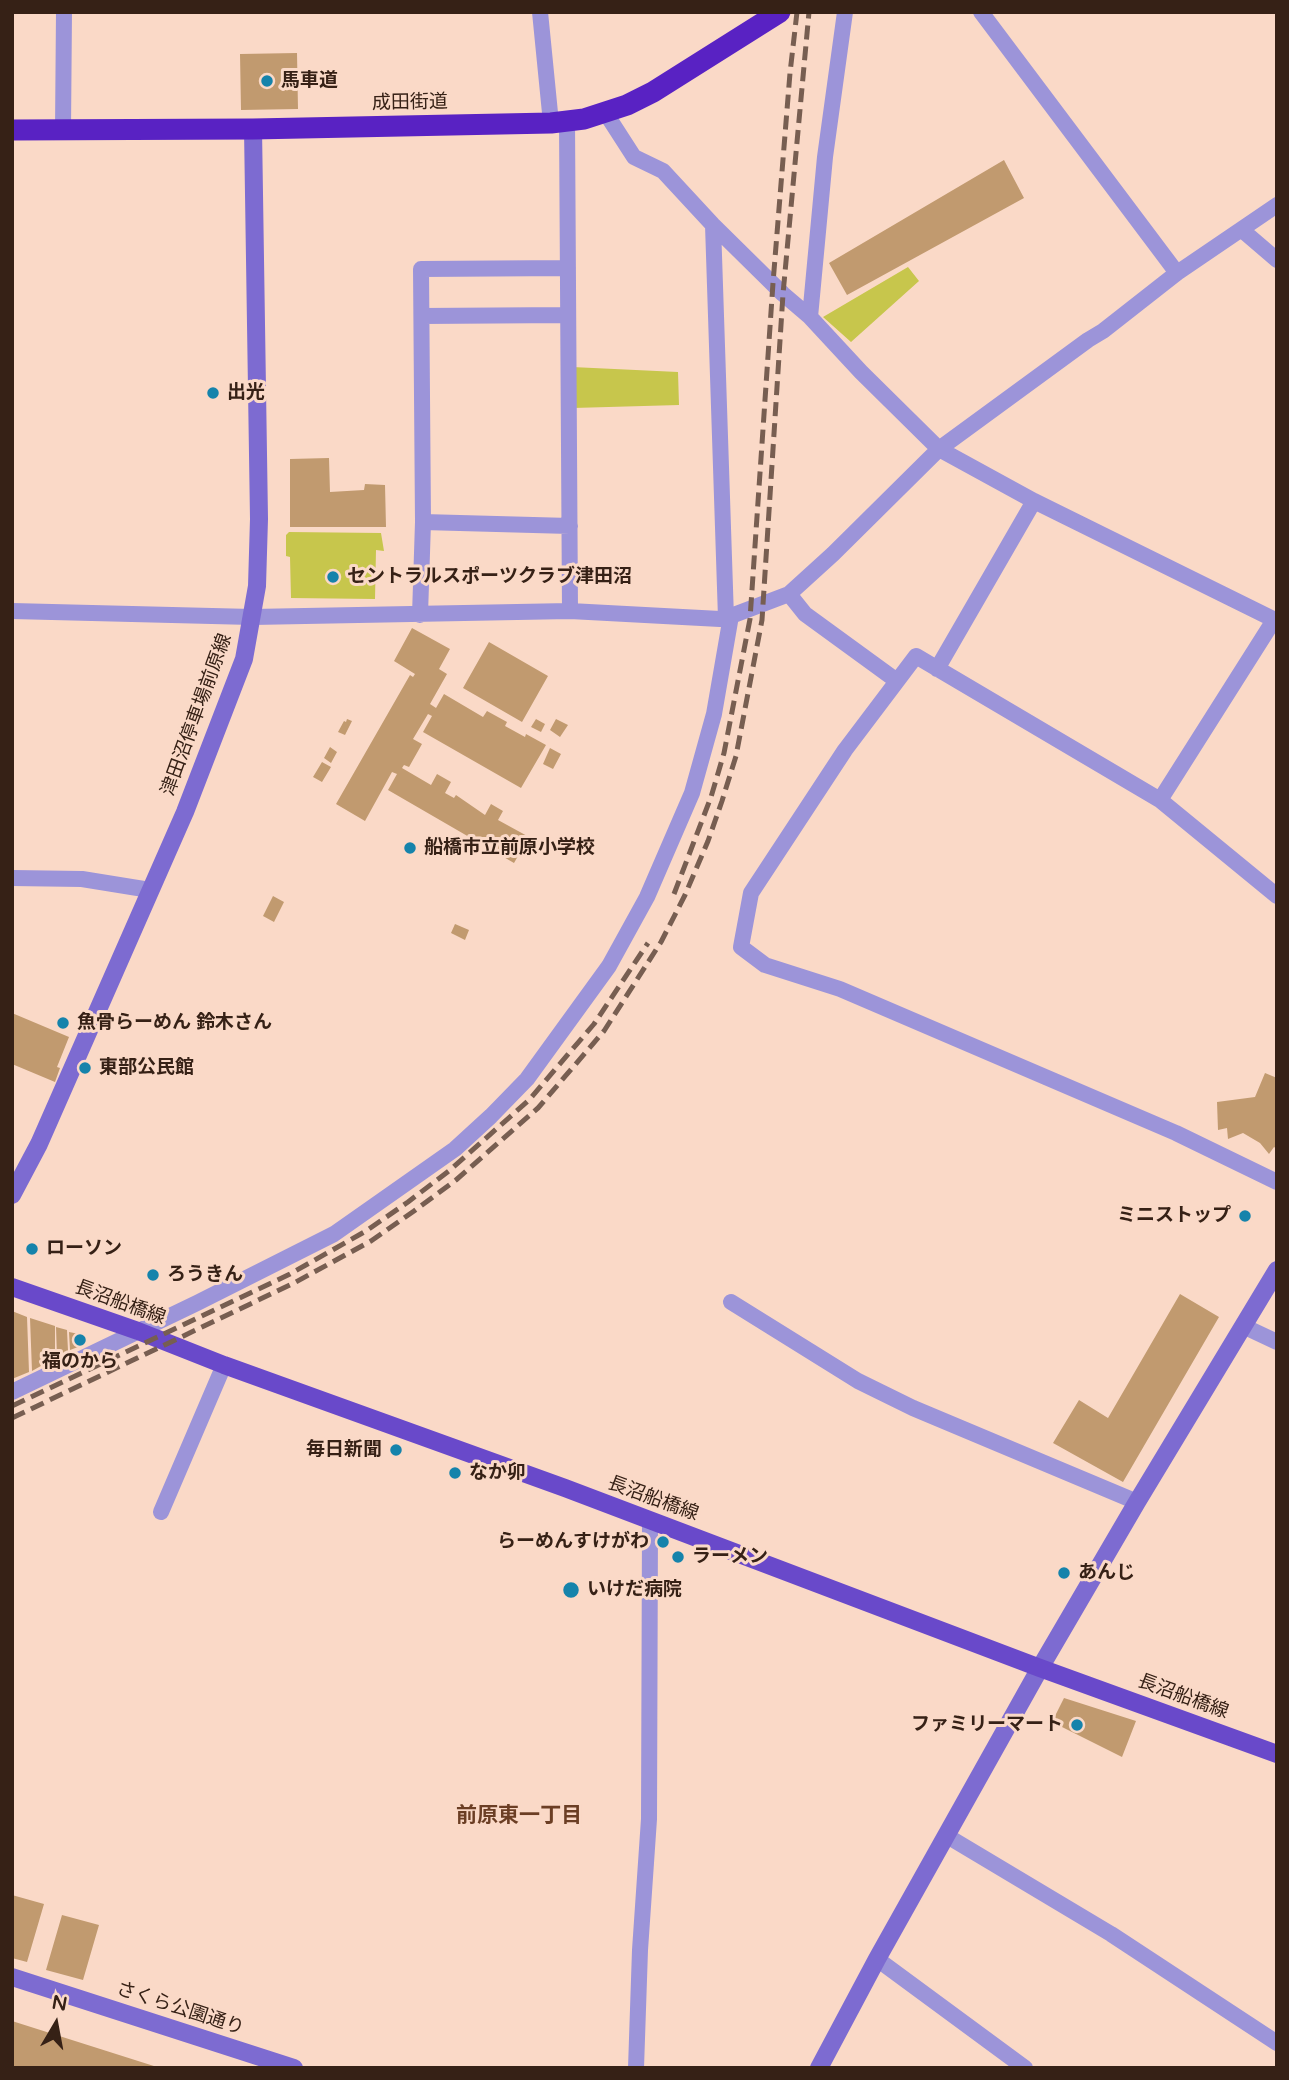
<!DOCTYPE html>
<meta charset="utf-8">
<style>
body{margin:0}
#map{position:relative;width:1289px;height:2080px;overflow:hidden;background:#fad9c7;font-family:"Varela Round",sans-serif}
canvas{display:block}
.frame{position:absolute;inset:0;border:14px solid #362116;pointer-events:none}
.north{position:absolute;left:21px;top:1989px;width:70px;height:70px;-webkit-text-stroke:5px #fad9c7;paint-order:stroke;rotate:10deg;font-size:19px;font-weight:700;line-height:28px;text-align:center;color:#362116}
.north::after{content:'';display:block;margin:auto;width:24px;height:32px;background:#362116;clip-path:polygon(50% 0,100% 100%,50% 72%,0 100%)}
</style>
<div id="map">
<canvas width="1289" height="2080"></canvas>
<div class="frame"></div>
<div class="north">N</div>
</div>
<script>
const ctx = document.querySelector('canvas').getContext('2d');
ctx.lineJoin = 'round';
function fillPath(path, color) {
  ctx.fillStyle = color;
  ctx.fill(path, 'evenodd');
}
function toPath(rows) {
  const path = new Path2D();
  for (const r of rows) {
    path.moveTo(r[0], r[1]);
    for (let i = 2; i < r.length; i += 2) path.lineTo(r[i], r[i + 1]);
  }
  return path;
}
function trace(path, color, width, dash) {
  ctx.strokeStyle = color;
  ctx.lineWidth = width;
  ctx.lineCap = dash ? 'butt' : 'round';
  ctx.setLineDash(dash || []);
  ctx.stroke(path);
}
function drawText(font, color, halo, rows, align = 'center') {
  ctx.font = font + ' "Varela Round","Noto Sans JP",sans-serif';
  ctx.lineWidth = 6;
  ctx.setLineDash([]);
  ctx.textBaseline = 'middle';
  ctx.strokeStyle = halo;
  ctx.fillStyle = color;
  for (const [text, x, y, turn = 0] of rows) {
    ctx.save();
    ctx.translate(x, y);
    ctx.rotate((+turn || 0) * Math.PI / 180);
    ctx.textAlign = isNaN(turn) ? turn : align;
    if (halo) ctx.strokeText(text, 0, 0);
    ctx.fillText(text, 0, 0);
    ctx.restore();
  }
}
fillPath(toPath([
 [908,267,919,281,851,342,823,317],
 [572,367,678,372,679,405,573,408],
 [289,532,381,533,384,551,376,550,375,599,291,598,290,557,286,556,286,535]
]), '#c7c64c');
fillPath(toPath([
 [297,53,298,109,241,110,240,54],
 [1004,160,1024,198,847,295,829,263],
 [329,458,330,492,364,490,365,484,385,485,386,527,290,527,290,459],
 [412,628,450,649,439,669,447,674,430,704,436,708,444,694,483,717,487,711,507,722,505,726,525,737,526,734,546,745,521,788,423,732,432,716,428,714,413,739,422,744,409,767,404,765,402,768,431,785,437,774,451,782,445,793,454,798,456,795,485,815,491,804,503,811,498,820,529,837,514,863,388,790,397,774,392,772,365,821,336,804,410,675,413,677,415,674,394,661],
 [489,642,548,676,522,722,463,688],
 [347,719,352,721,345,735,338,732,344,721,346,722],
 [536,719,545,724,541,732,531,727],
 [556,719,568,725,560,737,550,730],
 [330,747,337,752,331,763,324,758],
 [550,748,561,754,553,769,543,764],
 [322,762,331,767,322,782,313,777],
 [273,896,284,902,274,922,263,916],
 [455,924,469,930,465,940,451,933],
 [12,1013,69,1037,57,1067,60,1068,55,1082,12,1064],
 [1265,1073,1277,1078,1277,1149,1274,1147,1269,1154,1260,1143,1243,1133,1228,1139,1227,1128,1218,1130,1217,1102,1255,1097],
 [1180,1294,1219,1317,1123,1482,1053,1443,1079,1400,1108,1418],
 [12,1311,27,1317,29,1372,12,1379],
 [30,1318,55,1326,55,1358,32,1371],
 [56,1327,67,1330,68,1351,57,1357],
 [69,1332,84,1335,86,1344,70,1350],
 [1064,1698,1136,1721,1122,1757,1052,1722],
 [12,1895,44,1904,27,1962,12,1958],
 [62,1915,99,1925,83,1980,46,1970],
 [12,2021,157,2067,157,2068,12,2068]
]), '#c19a6f');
trace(toPath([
 [540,12,551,123],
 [981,12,1177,273],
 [605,112,634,157,663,171,713,225,783,294,810,317,861,372,939,449,1034,501,1277,621],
 [567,121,570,611],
 [63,129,64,12],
 [713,225,726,618],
 [1242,230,1277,260],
 [422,316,568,315],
 [810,317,825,157,845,12],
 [423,522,570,526],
 [789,594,805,614,897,681],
 [12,611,252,617,570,611,720,619,731,616,789,594,833,554,939,449,1088,340,1103,331,1177,273,1277,205],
 [420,615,423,522,421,269,568,268],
 [937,669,1034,501],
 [1160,800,1274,620],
 [12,878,82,879,150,890],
 [1277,896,1160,800,916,656,845,750,751,893,741,947,765,965,840,989,1176,1133,1277,1182],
 [731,1302,858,1381,913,1408,1137,1502],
 [1243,1326,1277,1342],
 [12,1392,197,1303,334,1234,455,1149,491,1116,527,1079,609,966,647,897,692,793,714,714,731,616],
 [161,1512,224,1365],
 [947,1836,1111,1934,1277,2043],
 [877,1959,1025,2068],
 [636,2068,640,1950,649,1819,650,1521]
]), '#9c94d9', 16);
trace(toPath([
 [12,1195,39,1144,185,812,244,659,257,586,259,519,253,129],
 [12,1977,294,2068],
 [819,2068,877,1959,1040,1668,1137,1502,1277,1270]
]), '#7d6bd1', 18);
trace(toPath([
 [12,1287,138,1331,224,1365,565,1488,1040,1668,1277,1754]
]), '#6949ca', 18);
trace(toPath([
 [12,130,253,129,551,123,584,119,627,105,653,92,780,12]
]), '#5922c3', 21);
trace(toPath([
 [674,894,711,797,724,753,750,619,773,283,790,73,797,12],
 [12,1406,290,1274,366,1231,408,1202,450,1170,529,1100,594,1024,648,943],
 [12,1418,294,1283,371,1241,414,1211,456,1180,538,1108,604,1031,661,942,685,895,708,841,722,801,736,756,762,620,783,294,809,12]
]), '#775e51', 5, [14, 7]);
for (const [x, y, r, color] of [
 [267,81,7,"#1583ab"],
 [213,393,7,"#1583ab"],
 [333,577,7,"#1583ab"],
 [410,848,7,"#1583ab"],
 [63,1023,7,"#1583ab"],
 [85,1068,7,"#1583ab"],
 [1245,1216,7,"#1583ab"],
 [32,1249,7,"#1583ab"],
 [153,1275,7,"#1583ab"],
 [80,1340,7,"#1583ab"],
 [396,1450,7,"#1583ab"],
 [455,1473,7,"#1583ab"],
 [663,1542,7,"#1583ab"],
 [678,1557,7,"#1583ab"],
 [1064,1573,7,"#1583ab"],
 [571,1590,9,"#1583ab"],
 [1077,1725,7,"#1583ab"]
]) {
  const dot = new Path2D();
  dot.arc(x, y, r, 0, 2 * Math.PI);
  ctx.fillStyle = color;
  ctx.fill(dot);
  trace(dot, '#fad9c7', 2.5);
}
drawText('bold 19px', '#362116', '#fad9c7', [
 ["馬車道",281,81],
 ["出光",227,393],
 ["セントラルスポーツクラブ津田沼",347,577],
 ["船橋市立前原小学校",424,848],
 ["魚骨らーめん 鈴木さん",77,1023],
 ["東部公民館",99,1068],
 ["ミニストップ",1231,1216,"right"],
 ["ローソン",46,1249],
 ["ろうきん",167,1275],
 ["福のから",80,1362,"center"],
 ["毎日新聞",382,1450,"right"],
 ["なか卯",469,1473],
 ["らーめんすけがわ",649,1542,"right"],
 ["ラーメン",692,1557],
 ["あんじ",1078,1573],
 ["いけだ病院",587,1590],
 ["ファミリーマート",1063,1725,"right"]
], 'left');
drawText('19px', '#362116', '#fad9c7', [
 ["成田街道",410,103,-1],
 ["津田沼停車場前原線",197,715,-70],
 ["長沼船橋線",120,1303,20],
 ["長沼船橋線",653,1499,20],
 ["長沼船橋線",1183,1697,20],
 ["さくら公園通り",180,2009,18]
]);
drawText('bold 21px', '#6b3e24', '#fad9c7', [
 ["前原東一丁目",519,1816]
]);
</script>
